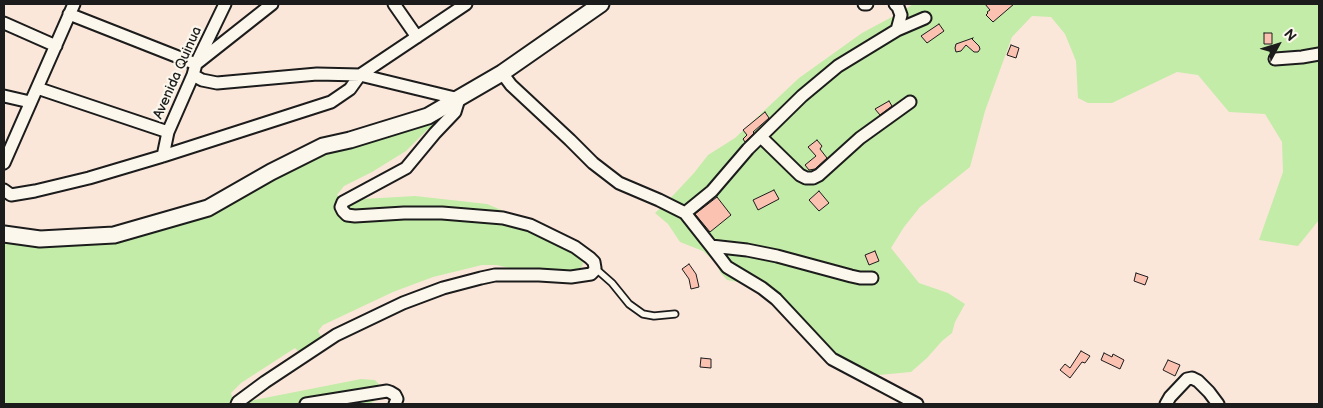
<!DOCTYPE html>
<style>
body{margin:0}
#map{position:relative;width:1323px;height:408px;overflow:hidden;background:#fbe7da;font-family:"Balsamiq Sans",sans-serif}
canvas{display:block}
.frame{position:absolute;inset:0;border:5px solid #1c1c1c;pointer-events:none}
.north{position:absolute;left:1253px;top:20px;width:50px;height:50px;-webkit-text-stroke:4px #fbf7ec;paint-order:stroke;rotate:51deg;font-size:14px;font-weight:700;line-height:20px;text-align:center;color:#1c1c1c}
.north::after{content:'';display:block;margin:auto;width:18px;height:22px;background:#1c1c1c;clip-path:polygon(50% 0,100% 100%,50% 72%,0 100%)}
</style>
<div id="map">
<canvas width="1323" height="408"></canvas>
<div class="frame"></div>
<div class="north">N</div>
</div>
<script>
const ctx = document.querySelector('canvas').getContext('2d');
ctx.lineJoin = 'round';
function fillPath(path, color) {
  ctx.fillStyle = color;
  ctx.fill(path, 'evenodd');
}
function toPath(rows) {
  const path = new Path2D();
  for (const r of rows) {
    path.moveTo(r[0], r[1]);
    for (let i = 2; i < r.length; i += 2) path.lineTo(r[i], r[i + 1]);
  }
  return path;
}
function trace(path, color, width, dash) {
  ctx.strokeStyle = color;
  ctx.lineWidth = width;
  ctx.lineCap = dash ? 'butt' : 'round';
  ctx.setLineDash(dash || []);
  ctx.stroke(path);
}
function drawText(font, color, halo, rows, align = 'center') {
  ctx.font = font + ' "Balsamiq Sans",sans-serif';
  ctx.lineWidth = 4.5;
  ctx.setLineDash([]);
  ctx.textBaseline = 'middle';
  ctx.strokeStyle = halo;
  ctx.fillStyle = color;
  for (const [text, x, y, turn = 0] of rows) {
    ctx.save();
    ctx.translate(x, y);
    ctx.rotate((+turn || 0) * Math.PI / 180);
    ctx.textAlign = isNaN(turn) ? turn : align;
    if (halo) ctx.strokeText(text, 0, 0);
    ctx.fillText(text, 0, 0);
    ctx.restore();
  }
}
fillPath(toPath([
 [913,4,1319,4,1319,220,1298,246,1259,240,1283,172,1282,142,1265,114,1229,112,1198,75,1177,72,1112,103,1088,103,1078,98,1076,61,1065,34,1051,17,1032,16,1012,37,985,111,970,167,920,207,904,227,891,248,919,283,948,293,965,304,955,322,952,333,942,341,927,358,911,372,868,376,844,366,798,324,758,291,748,284,727,280,720,272,716,263,703,251,680,242,668,224,655,213,664,205,694,173,708,155,735,138,799,78,862,33,903,11],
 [425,121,447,121,427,130,406,151,372,172,344,186,337,195,345,200,415,196,487,204,556,233,581,257,583,264,577,274,519,270,496,265,482,265,433,277,393,292,323,325,318,331,322,338,322,345,301,354,295,348,241,383,231,393,234,404,4,404,4,242,53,244,113,241,321,155],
 [361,379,375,380,382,388,382,396,370,404,234,404]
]), '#c3eca8');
const building = toPath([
 [985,4,1014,4,993,22,986,15,988,13,987,12,990,10,985,4],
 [939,24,944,31,927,43,921,36,939,24],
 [1264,33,1272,33,1272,44,1264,44,1264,33],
 [973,38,972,39,979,46,980,49,978,52,974,52,966,45,961,51,956,52,955,48,956,44,973,38],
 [1011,45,1019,48,1016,58,1007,55,1011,45],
 [889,101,892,106,880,115,875,109,889,101],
 [765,112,769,118,753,132,754,133,745,142,743,139,747,135,743,130,765,112],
 [817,140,822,146,820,149,827,158,815,169,809,170,805,165,816,156,808,147,817,140],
 [774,190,779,199,758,210,753,200,774,190],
 [819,191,829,203,819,211,809,200,819,191],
 [717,197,731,215,710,232,695,214,717,197],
 [875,251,879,261,869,265,865,255,875,251],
 [689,264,696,274,699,287,691,289,689,279,682,269,689,264],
 [1136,273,1148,277,1145,285,1134,281,1136,273],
 [1081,351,1090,356,1085,363,1082,362,1070,378,1060,370,1065,364,1070,368,1081,351],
 [1104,353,1112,357,1113,354,1124,360,1120,369,1101,360,1104,353],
 [701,358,711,359,711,368,700,367,701,358],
 [1168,360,1180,365,1175,376,1163,370,1168,360]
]);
fillPath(building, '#fbc1b1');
trace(building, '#1c1c1c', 1);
const lane = toPath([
 [595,268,612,283,629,304,643,314,654,316,675,314]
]);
const street = toPath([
 [394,4,417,37],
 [864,4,867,4],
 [895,4,898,7,901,15,897,30],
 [69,14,196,64,272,4],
 [4,23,56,46],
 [1275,59,1302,57,1319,54],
 [502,73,511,85,570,140,593,163,619,183,659,200,685,213,711,246,727,267,762,288,776,299,832,359,917,404],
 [193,75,202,80,217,83,317,74,360,75,459,99,455,112,435,133,406,168,343,202,341,207,343,211,347,215,355,216,404,213,442,213,503,218,530,225,575,247,590,258,594,262,595,268,594,271,591,274,571,277,539,275,495,275,481,278,443,288,403,303,336,335,265,382,238,402,237,404],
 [37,88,168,132],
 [4,96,30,102],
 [761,137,800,175,806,178,813,178,819,175,860,138,910,102],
 [163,156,168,132,193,75,196,64,225,4],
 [4,163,74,4],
 [4,190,11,195,35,191,89,178,163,156,331,102,350,89,360,75,466,4],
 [685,213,712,191,748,149,802,96,838,66,897,30,925,18],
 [711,246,747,250,777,256,851,276,860,278,872,278],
 [306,404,387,391,390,392,395,395,397,399,395,404],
 [1166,404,1170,397,1187,379,1192,378,1198,381,1209,392,1218,404]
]);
const secondary = toPath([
 [4,234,40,239,114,235,208,208,271,172,323,146,350,140,428,116,502,73,601,4]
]);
trace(lane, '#1c1c1c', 9);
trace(street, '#1c1c1c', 15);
trace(secondary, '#1c1c1c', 19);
trace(lane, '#fbf7ec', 5.5);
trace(street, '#fbf7ec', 11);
trace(secondary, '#fbf7ec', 15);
drawText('14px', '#1c1c1c', '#fbf7ec', [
 ["Avenida Quinua",178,73,-66]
]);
</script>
